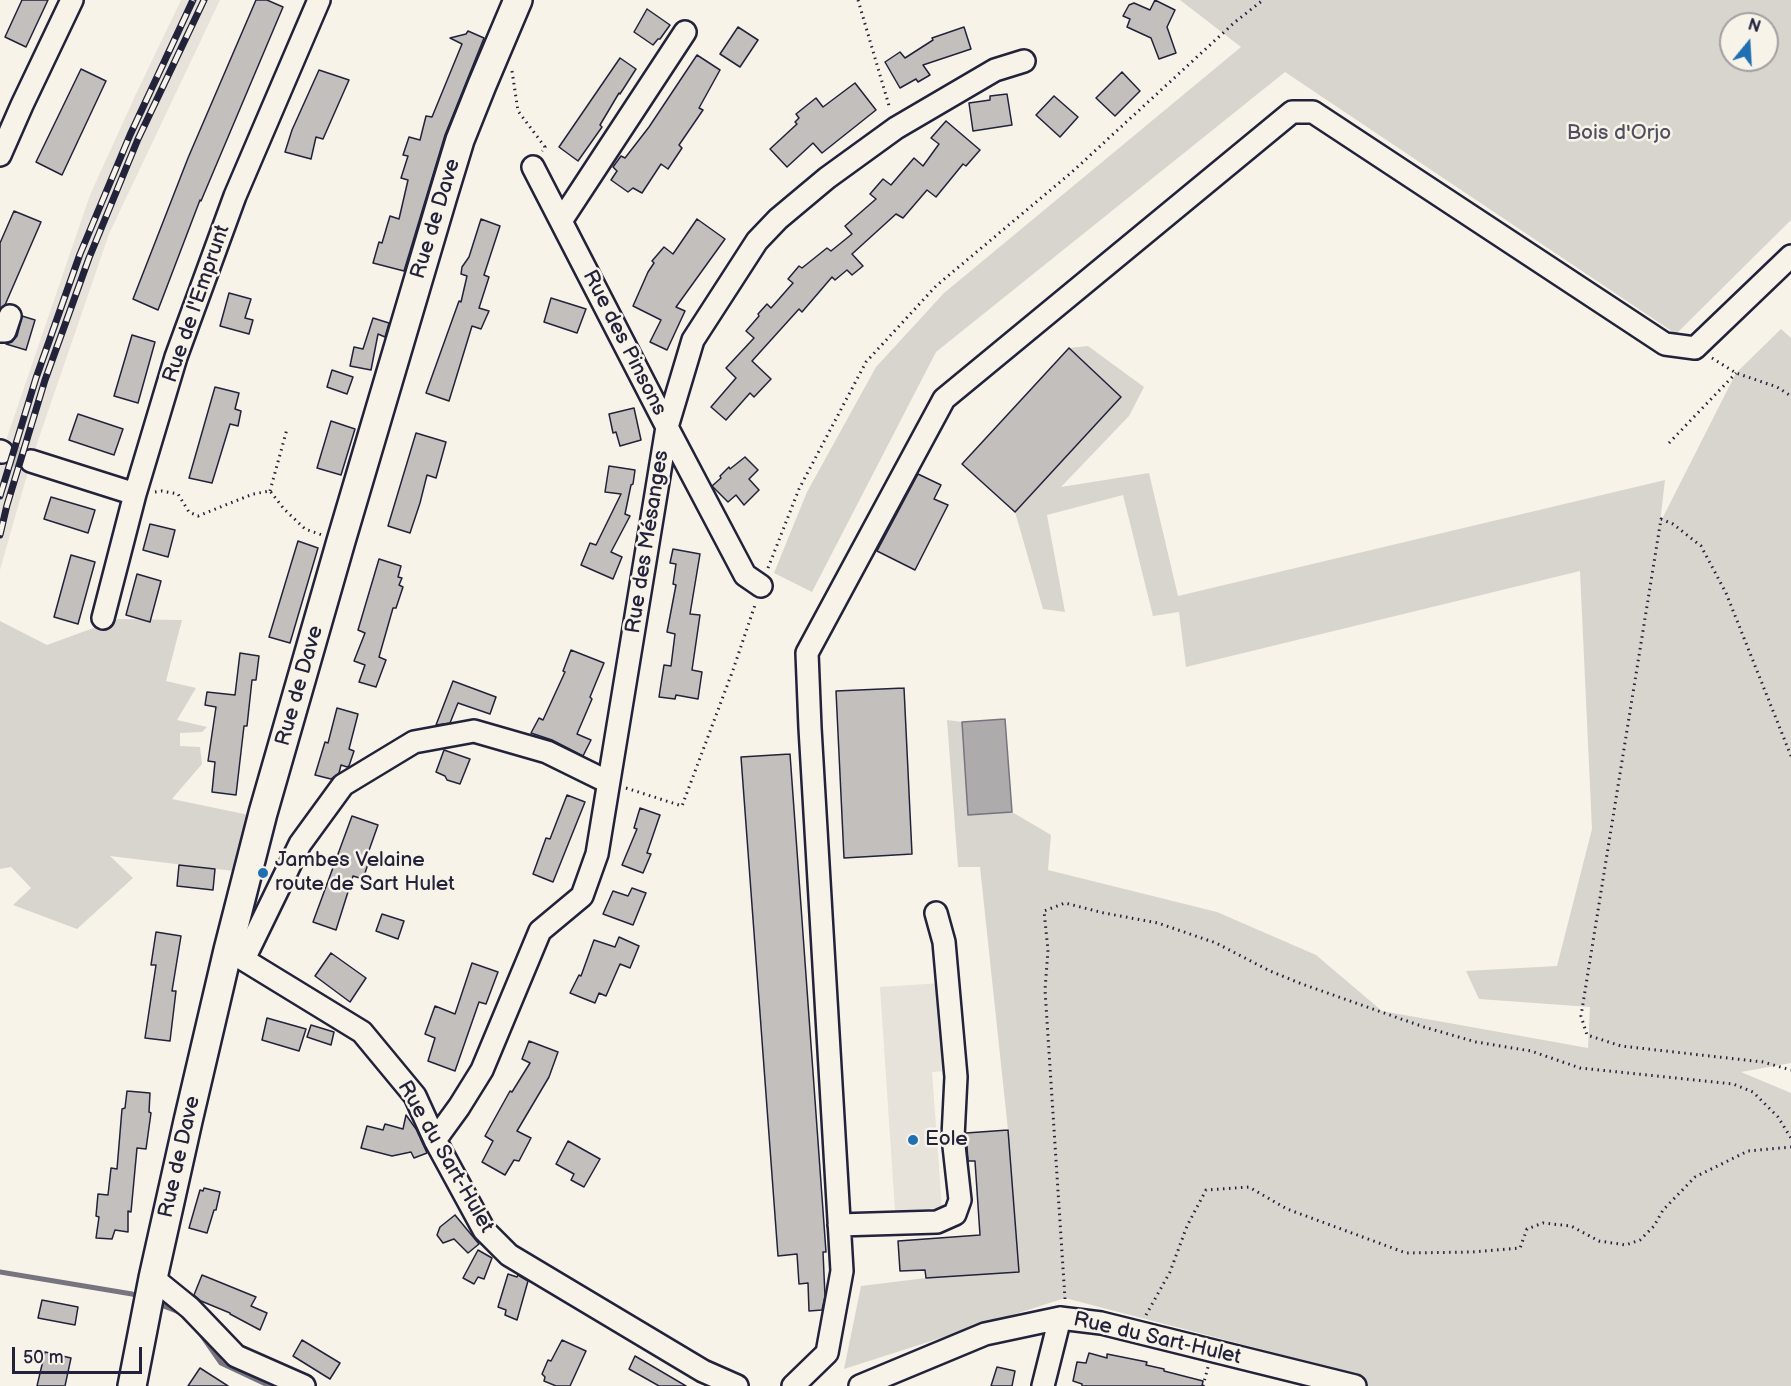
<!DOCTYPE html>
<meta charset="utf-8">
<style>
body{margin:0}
#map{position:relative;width:1791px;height:1386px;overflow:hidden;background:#f7f3e8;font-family:"Balsamiq Sans",sans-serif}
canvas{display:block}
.north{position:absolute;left:1719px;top:12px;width:60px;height:60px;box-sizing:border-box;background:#f7f3e8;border:2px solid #a29fa3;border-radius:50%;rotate:18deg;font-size:16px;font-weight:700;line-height:24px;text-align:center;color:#22223b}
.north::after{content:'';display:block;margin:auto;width:21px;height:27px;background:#1f6fb2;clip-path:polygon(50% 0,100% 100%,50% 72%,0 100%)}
.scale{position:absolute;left:12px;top:1347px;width:130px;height:27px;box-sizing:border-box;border:3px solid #22223b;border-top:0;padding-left:8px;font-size:18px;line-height:21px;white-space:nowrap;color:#22223b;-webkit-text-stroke:4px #f7f3e8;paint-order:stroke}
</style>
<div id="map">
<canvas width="1791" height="1386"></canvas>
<div class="north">N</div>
<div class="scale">50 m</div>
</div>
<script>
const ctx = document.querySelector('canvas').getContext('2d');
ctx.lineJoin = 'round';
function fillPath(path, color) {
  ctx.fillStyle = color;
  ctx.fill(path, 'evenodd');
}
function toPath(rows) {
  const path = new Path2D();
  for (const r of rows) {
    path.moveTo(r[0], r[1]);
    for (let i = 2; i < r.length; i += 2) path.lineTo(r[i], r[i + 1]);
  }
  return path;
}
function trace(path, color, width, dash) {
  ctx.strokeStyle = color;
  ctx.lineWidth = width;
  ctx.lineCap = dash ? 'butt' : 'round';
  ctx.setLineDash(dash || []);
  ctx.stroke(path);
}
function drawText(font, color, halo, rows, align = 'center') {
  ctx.font = font + ' "Balsamiq Sans",sans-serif';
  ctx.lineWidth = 5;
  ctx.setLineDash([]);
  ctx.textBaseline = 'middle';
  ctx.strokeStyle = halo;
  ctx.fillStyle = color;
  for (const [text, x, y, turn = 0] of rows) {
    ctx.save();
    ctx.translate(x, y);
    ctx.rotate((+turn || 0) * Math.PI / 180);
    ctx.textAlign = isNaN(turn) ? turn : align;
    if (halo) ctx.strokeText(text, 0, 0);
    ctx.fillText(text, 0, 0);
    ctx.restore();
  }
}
fillPath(toPath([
 [181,0,220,0,109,234,31,461,0,570,0,458,2,452,90,195,135,96],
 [941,983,947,1071,932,1072,942,1208,895,1211,880,987]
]), '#e7e3db');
fillPath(toPath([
 [1180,0,1791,0,1791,220,1676,334,1285,72,936,352,812,592,774,573,807,492,876,367,944,293,1241,47],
 [1731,24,1767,24,1767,60,1731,60],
 [1781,329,1791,338,1791,1063,1741,1072,1791,1093,1791,1386,1315,1386,1318,1364,1065,1298,844,1369,861,1286,926,1278,1019,1271,1008,1130,980,867,958,867,947,720,962,722,968,815,1012,812,1051,835,1048,870,1217,912,1316,955,1382,1011,1588,1048,1590,1007,1479,999,1466,971,1557,966,1592,829,1580,571,1186,667,1179,612,1153,616,1123,495,1047,515,1065,612,1043,609,1015,512,1121,397,1069,348,1088,346,1144,387,1129,416,1061,487,1149,473,1178,596,1665,480,1660,523,1736,373],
 [118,619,182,620,166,681,196,688,177,720,207,727,202,732,180,733,180,746,200,747,202,764,172,799,249,815,234,871,110,856,133,878,77,929,13,905,31,888,11,867,0,869,0,621,47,645]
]), '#d8d5cf');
const water = toPath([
 [1005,719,1012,812,968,815,962,722,1005,719]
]);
fillPath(water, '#aeabad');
trace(water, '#76747f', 1.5);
trace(toPath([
 [0,1272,132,1294,142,1298],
 [156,1303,179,1312,183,1315],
 [198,1330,221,1363,270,1386]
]), '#76747f', 5);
const building = toPath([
 [22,0,48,0,26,47,5,37,22,0],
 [256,0,267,0,283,7,201,201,200,200,158,310,133,299,188,158,256,0],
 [1155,0,1175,10,1167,27,1176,53,1159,59,1151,38,1127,27,1130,19,1123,16,1129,5,1134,3,1150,10,1155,0],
 [647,9,670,25,660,39,658,39,653,45,634,32,647,9],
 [738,27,758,40,740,67,720,54,738,27],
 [964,27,971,49,923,65,930,75,918,82,916,79,900,88,885,62,900,52,905,58,933,40,932,38,964,27],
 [468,31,484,38,445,135,404,271,373,263,379,242,382,243,390,216,399,219,408,180,401,178,408,156,403,155,409,137,420,140,426,116,432,117,462,44,450,38,466,34,468,31],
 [697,55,720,70,699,108,703,110,679,145,682,148,668,169,661,164,642,193,633,188,628,192,611,180,617,171,613,167,621,156,625,158,649,127,697,55],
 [620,58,636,69,620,94,619,93,600,125,602,127,578,161,559,147,620,58],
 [81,69,106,81,62,175,36,162,81,69],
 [319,70,349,80,323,139,316,137,311,159,285,152,292,130,319,70],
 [1122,72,1140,91,1115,116,1096,98,1122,72],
 [855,83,876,110,822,153,813,143,787,167,770,149,797,124,795,122,799,118,796,114,816,98,823,107,855,83],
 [1007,94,1012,125,973,131,969,103,990,100,990,96,1007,94],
 [1054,96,1078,117,1060,137,1036,115,1054,96],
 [946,121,980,150,966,166,963,164,936,197,927,190,903,218,896,214,852,254,863,266,852,275,847,270,835,280,832,277,802,312,799,309,752,361,771,379,754,397,750,393,726,420,711,407,736,378,726,368,754,338,746,331,759,316,758,314,767,304,771,308,793,283,788,279,799,266,802,268,827,248,831,251,852,234,845,226,876,199,870,194,883,179,891,185,914,158,923,166,939,144,931,138,946,121],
 [14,211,41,222,5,305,0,309,0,243,14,211],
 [481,219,500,226,484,275,489,277,479,308,489,311,481,329,472,326,449,401,426,393,459,301,461,302,467,276,461,274,462,267,469,257,481,219],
 [697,219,725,239,676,307,685,311,667,350,650,342,661,320,633,306,648,272,654,263,652,261,664,247,673,254,697,219],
 [229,293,251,299,245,318,253,320,249,334,220,326,229,293],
 [551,298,586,309,577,333,544,322,551,298],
 [22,316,35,320,26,350,6,344,12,342,17,336,22,316],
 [373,318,389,323,385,337,378,334,371,370,350,366,354,347,363,349,373,318],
 [132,335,155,342,138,403,114,396,132,335],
 [1069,348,1121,397,1015,512,962,464,1069,348],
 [332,370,353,377,347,394,327,387,332,370],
 [215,387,239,393,235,409,241,411,238,426,230,424,212,483,189,478,215,387],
 [634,408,641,440,620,446,616,432,613,433,609,414,634,408],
 [78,414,123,429,114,455,69,440,78,414],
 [331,421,355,429,341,475,317,468,331,421],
 [416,433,446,442,436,478,427,475,420,503,410,533,388,526,416,433],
 [745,457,758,470,749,479,759,490,744,505,736,495,728,502,712,486,721,478,720,476,729,467,730,469,745,457],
 [609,466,635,470,633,484,631,485,625,514,630,516,611,552,622,557,613,579,581,565,590,543,596,545,621,494,605,492,609,466],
 [918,474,941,485,934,499,948,505,915,570,877,551,918,474],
 [51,497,95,510,88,533,44,519,51,497],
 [150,524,175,530,168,557,143,550,150,524],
 [298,541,318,548,290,643,269,637,298,541],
 [673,549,700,554,690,614,700,615,692,670,702,672,698,699,676,695,675,699,659,697,664,665,671,666,675,634,667,632,676,585,673,584,676,564,670,563,673,549],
 [71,555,95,562,78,624,54,617,71,555],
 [379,559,401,566,398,577,402,578,399,585,403,587,396,608,393,608,379,657,386,660,376,687,359,682,365,665,354,661,365,633,358,630,379,559],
 [137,574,161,581,150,622,126,615,137,574],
 [571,650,604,663,590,697,592,699,577,734,591,740,583,756,552,740,531,733,539,718,543,720,565,672,563,671,571,650],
 [240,653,259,656,256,680,252,680,247,726,244,726,236,795,212,792,215,762,208,761,216,707,205,705,207,692,235,695,240,653],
 [453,681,496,697,490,714,458,703,450,723,436,725,453,681],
 [904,688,912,854,844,858,836,691,904,688],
 [337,708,358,714,349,749,354,751,349,766,347,767,341,765,339,773,331,779,315,775,325,742,328,743,337,708],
 [444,750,470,759,460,784,447,780,445,776,436,772,444,750],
 [790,754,826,1252,823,1252,825,1296,822,1310,809,1311,808,1283,799,1284,797,1254,778,1256,741,757,790,754],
 [567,795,585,802,553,882,533,874,546,838,550,839,567,795],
 [640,808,660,815,647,853,651,854,643,873,622,865,637,829,634,828,640,808],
 [352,816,378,825,367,856,370,858,363,879,353,876,336,930,313,922,352,816],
 [179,865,215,869,213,890,177,886,179,865],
 [632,888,646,893,633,925,603,914,613,891,628,896,632,888],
 [382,914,404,921,398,939,376,931,382,914],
 [156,932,181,936,172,991,176,991,170,1041,145,1038,156,965,151,965,156,932],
 [619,937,639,946,630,968,620,964,606,996,599,993,595,1003,570,993,579,975,581,976,594,940,615,947,619,937],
 [331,953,366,978,350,1002,315,976,331,953],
 [472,963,498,972,486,1004,479,1002,455,1071,428,1061,435,1038,425,1034,435,1006,455,1014,472,963],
 [267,1018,306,1029,299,1051,262,1040,267,1018],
 [311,1025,334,1032,331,1045,307,1037,311,1025],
 [529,1041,558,1052,549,1077,517,1131,531,1138,519,1161,514,1160,505,1175,482,1162,493,1141,485,1136,510,1091,512,1092,530,1063,522,1059,529,1041],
 [127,1091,150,1093,149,1112,151,1113,146,1149,137,1148,131,1212,128,1211,128,1232,115,1230,112,1239,96,1238,99,1217,96,1216,98,1194,108,1195,111,1168,117,1169,122,1109,125,1108,127,1091],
 [406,1115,416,1129,427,1153,414,1158,411,1152,392,1156,361,1148,367,1126,383,1130,385,1124,403,1129,406,1115],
 [1008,1130,1019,1272,926,1278,925,1270,900,1271,898,1241,980,1235,975,1161,968,1161,966,1133,1008,1130],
 [568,1141,600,1159,584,1187,571,1180,574,1174,556,1164,568,1141],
 [204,1188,220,1192,216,1210,214,1210,207,1233,189,1228,200,1190,203,1191,204,1188],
 [455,1215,479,1244,468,1253,454,1239,443,1243,437,1235,440,1227,455,1215],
 [478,1250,492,1258,484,1279,478,1277,474,1284,463,1278,478,1250],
 [508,1274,517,1277,518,1275,528,1281,517,1320,505,1315,506,1310,498,1307,508,1274],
 [202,1275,256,1297,251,1306,267,1313,260,1330,230,1314,230,1313,201,1301,194,1295,202,1275],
 [42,1300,78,1307,75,1325,38,1318,42,1300],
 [302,1340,340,1363,330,1379,293,1356,302,1340],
 [562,1340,586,1351,570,1386,556,1386,544,1381,545,1377,542,1374,548,1360,551,1361,562,1340],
 [45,1352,71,1358,65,1386,37,1386,45,1352],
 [1089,1353,1107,1358,1107,1354,1147,1362,1146,1365,1164,1369,1164,1371,1203,1381,1202,1386,1082,1386,1082,1384,1073,1381,1077,1362,1086,1363,1089,1353],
 [635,1356,686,1386,659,1386,629,1369,635,1356],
 [997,1367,1015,1371,1012,1386,991,1386,997,1367],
 [200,1368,228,1386,188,1386,200,1368]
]);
fillPath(building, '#c2bfbd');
trace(building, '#22223b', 1.5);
trace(toPath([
 [2,452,31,461]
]), '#ccc9c5', 21, [21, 10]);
const minor = toPath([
 [0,155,22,105,72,0],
 [533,167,667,427,745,575,761,586],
 [561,221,685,32],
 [0,331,5,331,10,316],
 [0,451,2,452],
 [31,461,135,494],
 [103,618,135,494,176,357,235,196,319,0],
 [228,950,362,1032,415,1096,435,1140,484,1230,509,1255,703,1371,737,1386],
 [244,959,300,844,343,785,414,742,474,731,547,752,608,782],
 [435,1140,459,1107,482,1070,540,931,582,896,597,854,667,427,693,340,757,241,778,219,827,178,896,128,995,70,1024,61],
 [839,1225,937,1222,955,1214,960,1200,953,1137,956,1077,944,942,936,913],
 [153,1278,190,1308,236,1356,304,1386],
 [793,1386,827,1353,842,1271,810,728,807,653,944,399,1292,112,1313,112,1665,344,1695,348,1791,256],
 [860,1386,985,1334,1060,1318,1101,1323,1355,1386],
 [1043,1386,1060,1318]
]);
const major = toPath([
 [132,1386,153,1278,188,1121,228,950,263,813,341,541,443,196,460,140,482,85,518,0]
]);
trace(minor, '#22223b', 26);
trace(major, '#22223b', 32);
trace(toPath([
 [858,0,890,109],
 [512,71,518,111,545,147,542,151],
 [1712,358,1736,373,1777,387,1791,396],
 [1669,443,1736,373],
 [270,491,287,429],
 [155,492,162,491,178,494,189,512,198,516,253,494,270,491,284,509,305,529,322,535],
 [768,568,799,489,866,362,936,286,1072,172,1235,22,1263,0],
 [1791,756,1726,593,1701,546,1673,524,1661,519,1581,1016,1587,1035,1621,1046,1763,1062,1791,1070],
 [626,788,682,806,733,670,756,602],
 [1065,1299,1045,990,1048,950,1044,911,1065,903,1104,913,1158,923,1216,943,1270,971,1302,984,1424,1027,1476,1042,1531,1051,1580,1068,1733,1084,1753,1092,1778,1117,1791,1138],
 [1146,1315,1170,1272,1187,1226,1206,1190,1249,1187,1287,1209,1406,1253,1473,1252,1520,1248,1527,1229,1543,1223,1571,1226,1599,1241,1626,1245,1640,1240,1654,1226,1663,1210,1695,1177,1748,1151,1791,1147],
 [1203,1386,1208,1367]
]), '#22223b', 3, [1.5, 4.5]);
trace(minor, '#f7f3e8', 21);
trace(major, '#f7f3e8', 27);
const rail = toPath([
 [0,496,36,378,80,254,130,135,193,0],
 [0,535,7,505,45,380,89,258,138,139,204,0]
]);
trace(rail, '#22223b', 7);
trace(rail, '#f7f3e8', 4.5, [14]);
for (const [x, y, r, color] of [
 [263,873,6,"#1f6fb2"],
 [913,1140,6,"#1f6fb2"]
]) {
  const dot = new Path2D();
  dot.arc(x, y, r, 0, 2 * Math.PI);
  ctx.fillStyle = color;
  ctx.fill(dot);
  trace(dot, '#f7f3e8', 2);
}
drawText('21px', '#504f60', '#f7f3e8', [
 ["Bois d'Orjo",1619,134]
]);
drawText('21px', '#22223b', '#f7f3e8', [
 ["Rue de Dave",436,219,-73],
 ["Rue de l'Emprunt",197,304,-71],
 ["Rue des Pinsons",624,343,63],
 ["Rue des Mésanges",648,542,-81],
 ["Rue de Dave",300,686,-74],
 ["Rue de Dave",180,1157,-77],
 ["Rue du Sart-Hulet",445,1157,60],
 ["Rue du Sart-Hulet",1157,1339,13]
]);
drawText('21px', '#22223b', '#f7f3e8', [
 ["Jambes Velaine",275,861],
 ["route de Sart Hulet",275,885],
 ["Eole",925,1140]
], 'left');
</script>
